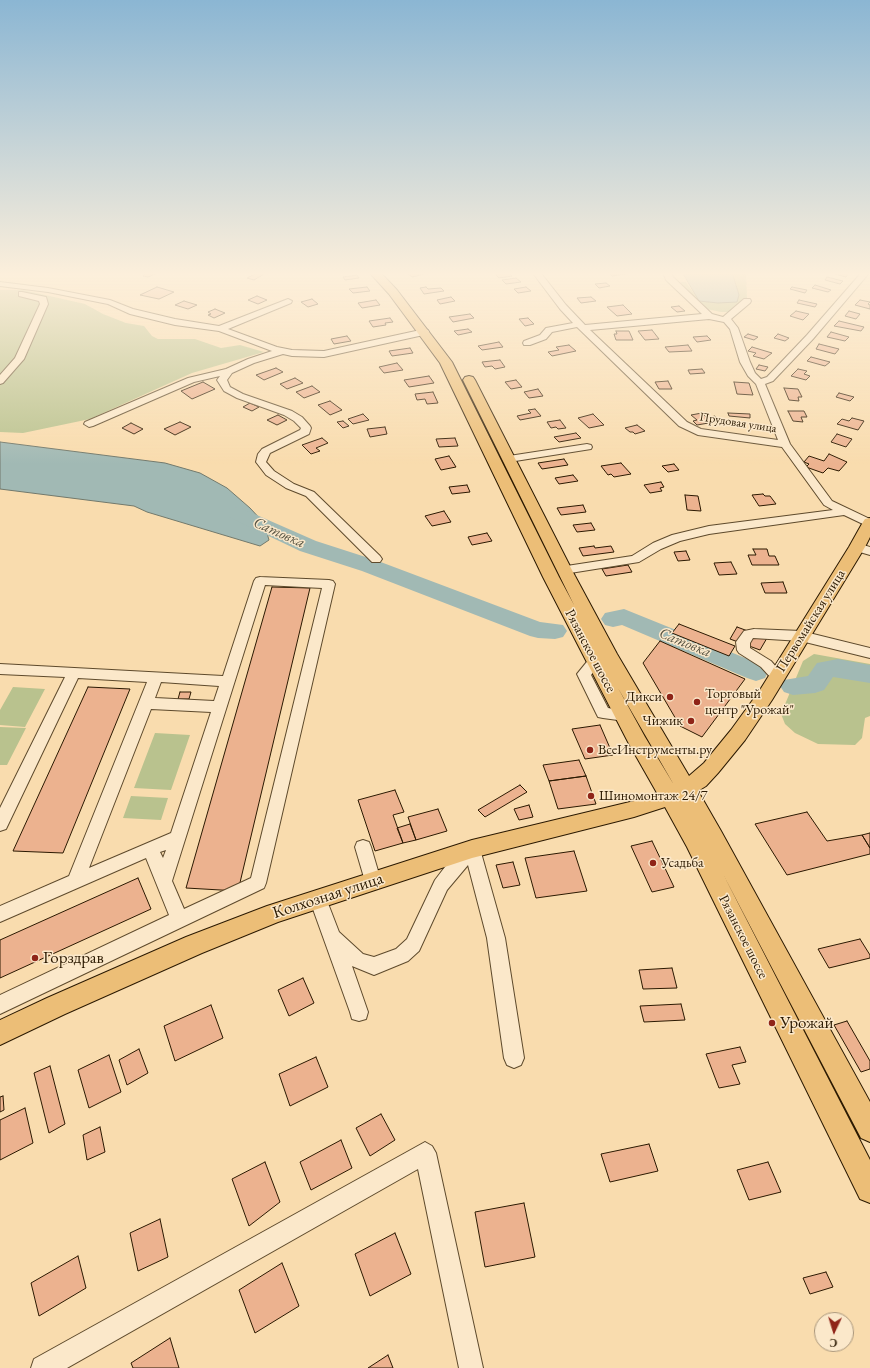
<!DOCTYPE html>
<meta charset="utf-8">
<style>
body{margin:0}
#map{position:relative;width:870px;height:1368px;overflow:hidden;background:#f9dcae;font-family:"EB Garamond",serif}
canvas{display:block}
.north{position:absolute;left:814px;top:1312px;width:40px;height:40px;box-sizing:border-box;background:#fbe8ca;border:1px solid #a8957a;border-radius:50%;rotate:184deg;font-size:11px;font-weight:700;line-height:16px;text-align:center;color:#2b1901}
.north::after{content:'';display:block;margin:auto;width:14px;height:18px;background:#8f2418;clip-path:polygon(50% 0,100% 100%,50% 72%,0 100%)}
</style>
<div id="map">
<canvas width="870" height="1368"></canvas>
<div class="north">С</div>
</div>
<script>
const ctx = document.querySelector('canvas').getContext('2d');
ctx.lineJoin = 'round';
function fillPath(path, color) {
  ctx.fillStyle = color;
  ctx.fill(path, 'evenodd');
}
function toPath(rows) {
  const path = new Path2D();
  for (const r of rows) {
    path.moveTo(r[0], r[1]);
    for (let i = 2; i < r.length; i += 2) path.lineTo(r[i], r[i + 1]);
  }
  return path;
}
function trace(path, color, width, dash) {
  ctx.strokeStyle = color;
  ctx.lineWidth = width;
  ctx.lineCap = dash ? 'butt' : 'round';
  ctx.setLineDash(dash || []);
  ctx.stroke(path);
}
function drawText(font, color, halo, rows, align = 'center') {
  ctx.font = font + ' "EB Garamond",serif';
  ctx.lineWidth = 3;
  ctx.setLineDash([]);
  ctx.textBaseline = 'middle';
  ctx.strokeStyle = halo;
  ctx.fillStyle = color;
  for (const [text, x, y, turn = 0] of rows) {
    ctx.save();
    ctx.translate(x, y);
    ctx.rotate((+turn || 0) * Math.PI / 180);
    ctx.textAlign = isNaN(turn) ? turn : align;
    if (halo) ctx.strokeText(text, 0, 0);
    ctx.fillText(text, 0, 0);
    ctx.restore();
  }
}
fillPath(toPath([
 [732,272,746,272,747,298,741,305,731,312,721,312,706,309,680,286,681,282,686,282,699,301,718,303,739,295],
 [0,290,23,290,85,304,103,314,126,323,144,326,152,336,158,339,195,339,221,348,240,345,264,352,192,373,90,419,23,433,0,432],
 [814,654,870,664,870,716,865,718,862,738,855,745,818,744,795,733,785,724,781,714,803,661],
 [13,687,45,689,25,727,0,725,0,710],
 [0,727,26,728,7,765,0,765],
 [155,733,190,735,171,790,134,788],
 [131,796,168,798,161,820,123,818]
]), '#b9c28e');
const water = toPath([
 [682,272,732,272,739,295,737,302,718,303,699,301,682,272],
 [0,442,165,463,200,473,227,488,250,508,264,523,269,540,260,546,147,512,134,506,0,489,0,442]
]);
fillPath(water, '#a1b9b4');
trace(water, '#72796c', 1);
fillPath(toPath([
 [236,507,243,509,316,541,378,561,540,622,563,625,567,631,563,637,555,639,538,638,530,636,362,571,300,551,229,517,226,513,229,509,236,507],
 [624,609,765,666,768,672,765,678,756,681,747,678,622,625,613,627,605,625,601,619,605,613,624,609],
 [838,659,870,665,870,683,833,677,824,690,815,693,793,695,784,692,780,686,784,680,808,676,817,663,838,659]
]), '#a1b9b4');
const building = toPath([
 [147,272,160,272,148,277,143,276,147,272],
 [422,272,424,274,412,277,407,273,422,272],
 [508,272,512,276,499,278,495,274,508,272],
 [609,272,625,272,626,274,612,276,609,272],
 [832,272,845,272,849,273,846,277,831,273,832,272],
 [257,273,264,274,254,280,247,278,257,273],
 [357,275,359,278,345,280,343,277,357,275],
 [827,277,843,281,840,284,825,280,827,277],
 [516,278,521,282,506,284,502,280,516,278],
 [606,283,610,286,599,288,595,284,606,283],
 [815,285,831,290,828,292,812,288,815,285],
 [157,287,174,292,159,299,140,295,157,287],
 [367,287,370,291,353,293,349,289,367,287],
 [426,287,428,289,441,288,444,291,424,294,420,288,426,287],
 [526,287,531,291,518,293,514,289,526,287],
 [792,287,807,290,805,293,790,289,792,287],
 [257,296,267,300,258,304,248,300,257,296],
 [451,297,455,301,440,304,437,300,451,297],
 [591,297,596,301,581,303,577,298,591,297],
 [312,299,318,304,308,307,301,302,312,299],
 [376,300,380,305,362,308,358,303,376,300],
 [799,300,817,304,815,307,797,303,799,300],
 [860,300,870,302,868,304,870,305,870,309,855,305,860,300],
 [184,301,197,305,188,309,175,305,184,301],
 [623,305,632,314,617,316,607,307,623,305],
 [679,306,685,311,677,312,671,307,679,306],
 [215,309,225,313,214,318,208,315,211,314,208,312,215,309],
 [796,311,809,314,803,320,790,316,796,311],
 [849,311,860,314,856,319,845,316,849,311],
 [470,314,474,318,453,322,449,317,470,314],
 [390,318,393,322,385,323,386,325,373,327,369,321,390,318],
 [528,318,534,324,525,326,519,319,528,318],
 [839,321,864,327,861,331,834,326,839,321],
 [468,329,472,332,458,335,454,331,468,329],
 [652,330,659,339,645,340,638,331,652,330],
 [616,331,629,331,633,340,616,340,614,334,617,334,616,331],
 [831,332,849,337,845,341,827,337,831,332],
 [748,334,758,337,754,340,744,337,748,334],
 [778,334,789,338,785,341,774,338,778,334],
 [347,336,351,341,334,344,331,339,347,336],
 [707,336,711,340,697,342,693,337,707,336],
 [499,342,503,347,482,350,478,346,499,342],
 [819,344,839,349,835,354,816,349,819,344],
 [569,345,576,351,552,356,548,352,559,350,556,347,569,345],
 [688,345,692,351,669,352,665,347,688,345],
 [752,347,772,353,764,359,753,356,756,353,748,351,752,347],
 [410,348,413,353,392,356,389,351,410,348],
 [811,357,830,362,825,366,807,361,811,357],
 [500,360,505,367,495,369,492,366,485,367,482,362,500,360],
 [397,363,403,370,384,373,379,367,397,363],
 [759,365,768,367,765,371,756,369,759,365],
 [276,368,283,372,264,380,256,375,276,368],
 [702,369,705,373,690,374,688,370,702,369],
 [798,369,807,371,804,374,810,376,806,380,791,376,798,369],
 [429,376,434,383,409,387,404,380,429,376],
 [295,378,303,383,287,389,280,384,295,378],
 [516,380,522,387,511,389,505,382,516,380],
 [668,381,672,389,659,389,655,382,668,381],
 [203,382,215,389,192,399,181,391,203,382],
 [734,382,749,383,753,395,737,394,734,382],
 [312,386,320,392,304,398,296,392,312,386],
 [784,388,798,389,802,397,798,397,799,401,789,400,784,388],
 [538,389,543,396,529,398,524,392,538,389],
 [433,392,438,403,427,404,425,399,417,400,415,394,433,392],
 [839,393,854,397,850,401,836,397,839,393],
 [330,401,342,410,330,415,318,405,330,401],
 [250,403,259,407,252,411,243,407,250,403],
 [535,409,541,416,520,420,517,416,531,413,528,410,535,409],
 [788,411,804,411,807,417,801,417,803,422,793,421,788,411],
 [702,413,707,418,715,416,720,421,697,425,693,421,697,420,691,415,702,413],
 [728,413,750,414,750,418,729,416,728,413],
 [363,414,369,420,353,424,348,419,363,414],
 [593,414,604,425,589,428,578,418,593,414],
 [278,415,287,420,277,425,267,420,278,415],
 [852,418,864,421,858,430,837,424,842,419,849,421,852,418],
 [560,420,566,428,558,429,556,427,551,428,547,422,560,420],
 [343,421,349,426,343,428,337,422,343,421],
 [180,422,191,427,175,435,164,429,180,422],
 [131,423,143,429,134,434,122,428,131,423],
 [637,425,645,431,635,434,633,432,630,432,625,428,637,425],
 [385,427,387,434,370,437,367,429,385,427],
 [576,433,581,438,559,442,554,437,576,433],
 [837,434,852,439,846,447,831,442,837,434],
 [322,438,328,443,316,448,320,451,311,454,302,445,322,438],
 [455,438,458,446,439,447,436,439,455,438],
 [829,454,847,462,839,471,828,468,823,473,806,467,809,464,804,462,809,456,824,461,829,454],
 [449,456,456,467,441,470,435,459,449,456],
 [564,459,568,465,542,469,538,463,564,459],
 [621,463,631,474,614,477,611,474,608,475,601,466,621,463],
 [674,464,679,470,668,472,662,466,674,464],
 [573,475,578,481,559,484,555,478,573,475],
 [661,482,664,487,660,488,662,491,650,493,644,485,661,482],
 [467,485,470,492,452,494,449,487,467,485],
 [763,494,765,496,770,496,776,504,759,506,752,495,763,494],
 [685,495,698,496,701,511,687,510,685,495],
 [583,505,586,512,561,515,557,508,583,505],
 [444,511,451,522,432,526,425,516,444,511],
 [591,523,595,530,577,532,573,525,591,523],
 [487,533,492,541,472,545,468,537,487,533],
 [594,546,595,548,611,546,614,552,583,556,579,548,594,546],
 [753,549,767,549,769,556,775,556,779,565,752,565,748,555,756,555,753,549],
 [686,551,690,560,678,561,674,552,686,551],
 [731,562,737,574,719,575,714,563,731,562],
 [628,565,632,572,606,576,602,569,628,565],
 [783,582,787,593,765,593,761,583,783,582],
 [272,587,310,588,238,891,186,888,272,587],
 [679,624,735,646,729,656,672,633,679,624],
 [737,627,767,638,760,650,730,639,737,627],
 [660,641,745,679,702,737,680,726,643,663,660,641],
 [88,687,130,689,63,853,13,851,88,687],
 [180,692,191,692,189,699,178,699,180,692],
 [600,725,613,755,585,759,572,729,600,725],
 [579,760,586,776,549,781,543,765,579,760],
 [586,776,596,804,558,809,549,781,586,776],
 [520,785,527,792,485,817,478,810,520,785],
 [395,790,404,812,393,815,403,843,375,851,358,800,395,790],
 [529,805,533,817,519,820,514,809,529,805],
 [438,809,447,831,416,840,408,817,438,809],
 [807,812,827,841,862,835,870,848,870,854,787,875,755,824,807,812],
 [410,824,416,840,403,843,397,828,410,824],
 [870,833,870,848,862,835,870,833],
 [652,841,674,887,652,892,631,846,652,841],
 [574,851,587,891,536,898,525,858,574,851],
 [513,862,520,885,503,888,496,865,513,862],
 [138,878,151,909,0,978,0,940,138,878],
 [860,939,870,955,870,958,829,968,818,949,860,939],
 [672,968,677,988,643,989,639,970,672,968],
 [303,978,314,1003,289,1016,278,990,303,978],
 [681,1004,685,1020,644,1022,640,1006,681,1004],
 [211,1005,223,1038,175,1061,164,1026,211,1005],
 [847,1021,870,1061,870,1069,861,1072,834,1025,847,1021],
 [740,1047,746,1062,732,1065,740,1084,719,1088,706,1054,740,1047],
 [139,1049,148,1073,127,1085,119,1060,139,1049],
 [109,1055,121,1092,89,1108,78,1070,109,1055],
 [316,1057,328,1087,290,1106,279,1074,316,1057],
 [50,1066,65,1124,49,1133,34,1073,50,1066],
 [3,1096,4,1110,0,1112,0,1097,3,1096],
 [25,1108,33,1143,0,1160,0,1120,25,1108],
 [381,1114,395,1140,370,1156,356,1128,381,1114],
 [100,1127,105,1152,87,1160,83,1135,100,1127],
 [341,1140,352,1168,311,1190,300,1162,341,1140],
 [649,1144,658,1171,610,1182,601,1154,649,1144],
 [265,1162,280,1202,249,1226,232,1179,265,1162],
 [768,1162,781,1192,749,1200,737,1170,768,1162],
 [524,1203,535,1257,485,1267,475,1212,524,1203],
 [160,1219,168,1257,138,1271,130,1233,160,1219],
 [395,1233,411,1274,370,1296,355,1254,395,1233],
 [78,1256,86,1288,39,1316,31,1283,78,1256],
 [282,1263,299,1306,255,1333,239,1290,282,1263],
 [826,1272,833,1287,810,1294,803,1278,826,1272],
 [170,1338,179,1368,133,1368,131,1363,170,1338],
 [388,1355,393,1368,368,1368,388,1355]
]);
fillPath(building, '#ecb28f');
trace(building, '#2b1901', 1);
const minor = toPath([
 [532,272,540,272,566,305,585,325,702,314,666,280,663,272,671,272,673,277,712,314,723,317,744,299,750,299,751,301,750,303,731,319,738,328,750,362,755,373,761,379,767,377,807,335,862,272,870,272,813,339,773,381,765,384,790,444,832,501,870,519,870,526,865,525,844,515,709,534,680,541,661,549,639,562,564,574,560,573,558,570,560,567,632,556,653,543,672,535,709,526,833,510,824,505,782,447,698,435,679,426,577,327,552,332,546,339,530,345,524,345,523,343,524,341,540,335,546,328,573,323,560,309,532,272],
 [709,319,724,322,730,329,740,362,748,376,756,384,778,440,701,429,687,422,590,330,709,319],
 [0,282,48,288,110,300,133,309,175,319,219,326,288,299,292,301,291,303,228,329,277,347,292,350,324,351,425,329,428,330,429,332,428,334,324,357,292,356,283,354,254,363,232,373,227,380,230,387,243,394,292,411,302,417,310,426,311,428,309,434,270,453,266,462,274,471,294,484,314,492,380,556,382,559,380,562,372,562,306,496,286,488,266,475,256,462,258,454,262,449,300,430,301,428,294,421,284,415,237,398,224,391,217,380,220,376,194,382,93,426,89,427,84,424,85,422,188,378,226,369,248,359,272,351,219,331,175,325,130,314,108,304,48,292,0,286,0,282],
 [19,292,22,292,46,297,48,304,24,359,3,383,0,384,0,375,15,358,40,304,39,301,19,296,19,292],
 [587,444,591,445,592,447,591,449,509,462,504,459,509,456,587,444],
 [857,543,870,547,870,555,853,550,851,547,853,544,857,543],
 [260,577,329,580,333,581,335,584,266,883,264,888,0,1014,0,995,169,915,146,858,0,922,0,906,69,876,147,682,78,678,6,829,0,831,0,808,65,677,0,674,0,664,223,676,254,581,256,578,260,577],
 [265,585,322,588,251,878,184,909,172,881,265,585],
 [161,682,219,686,214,701,155,698,161,682],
 [151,709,211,712,171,833,89,868,151,709],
 [166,850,163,858,160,852,166,850],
 [754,629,801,631,870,648,870,658,801,641,753,638,750,643,750,648,771,661,784,676,782,679,777,681,772,679,761,667,739,653,737,650,736,642,744,631,754,629],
 [595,656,600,658,602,661,591,675,608,708,630,712,632,716,630,720,625,721,603,718,598,717,596,713,577,674,590,658,595,656],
 [363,840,369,842,371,847,381,881,379,886,373,888,367,886,365,881,355,847,357,842,363,840],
 [472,842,478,844,480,849,505,938,524,1058,521,1065,514,1068,507,1065,504,1058,487,938,468,865,447,890,419,951,408,961,374,975,352,966,368,1012,366,1019,359,1021,352,1019,350,1012,309,898,312,893,318,890,324,893,339,932,363,954,374,957,396,949,407,939,435,880,448,863,466,844,472,842],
 [425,1142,432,1146,436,1153,483,1368,459,1368,418,1169,67,1368,31,1368,34,1359,425,1142]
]);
const major = toPath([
 [369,272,380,272,397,290,452,362,559,577,574,605,463,380,465,377,469,376,473,377,475,380,575,576,617,654,689,776,704,763,731,730,760,690,849,547,863,522,865,519,870,518,870,537,865,547,772,700,745,740,718,773,706,786,698,791,721,831,870,1102,870,1142,861,1138,723,874,870,1160,870,1203,860,1199,687,847,665,807,634,817,472,858,278,922,202,953,65,1014,0,1045,0,1020,47,998,186,937,267,906,472,840,634,801,657,793,628,742,543,577,440,363,389,294,369,272],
 [618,688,674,785,645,737,618,688]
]);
trace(minor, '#5e4a2c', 2);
trace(major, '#2b1901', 2);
fillPath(minor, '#fbe8ca');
fillPath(major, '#ecbe77');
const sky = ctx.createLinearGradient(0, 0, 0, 464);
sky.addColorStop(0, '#8bb6d3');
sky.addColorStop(0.59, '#fcefdb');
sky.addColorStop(1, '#fcefdb00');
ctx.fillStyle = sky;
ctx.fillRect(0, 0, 870, 464);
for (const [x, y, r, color] of [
 [670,697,4,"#8f2418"],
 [697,702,4,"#8f2418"],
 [691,721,4,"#8f2418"],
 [590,750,4,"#8f2418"],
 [591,796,4,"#8f2418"],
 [653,863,4,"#8f2418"],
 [35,958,4,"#8f2418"],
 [772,1023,4,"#8f2418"]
]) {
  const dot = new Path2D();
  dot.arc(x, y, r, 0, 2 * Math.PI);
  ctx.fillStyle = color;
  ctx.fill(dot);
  trace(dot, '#fbe8ca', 1.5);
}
drawText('12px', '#2b1901', '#fbe8ca', [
 ["Прудовая улица",738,423,9]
]);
drawText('14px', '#2b1901', '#fbe8ca', [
 ["Первомайская улица",811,621,-58],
 ["Рязанское шоссе",590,651,62],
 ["Рязанское шоссе",743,937,63]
]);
drawText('14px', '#2b1901', '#fbe8ca', [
 ["Торговый",705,694],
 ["центр \"Урожай\"",705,710],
 ["Дикси",662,697,"right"],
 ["Чижик",683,721,"right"],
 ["ВсеИнструменты.ру",598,750],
 ["Шиномонтаж 24/7",599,796],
 ["Усадьба",661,863]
], 'left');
drawText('italic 15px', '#545140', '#fbe8ca', [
 ["Сатовка",279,533,24],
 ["Сатовка",685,643,22]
]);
drawText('17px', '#2b1901', '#fbe8ca', [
 ["Колхозная улица",328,896,-18]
]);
drawText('17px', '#2b1901', '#fbe8ca', [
 ["Горздрав",43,958],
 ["Урожай",780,1023]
], 'left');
</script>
